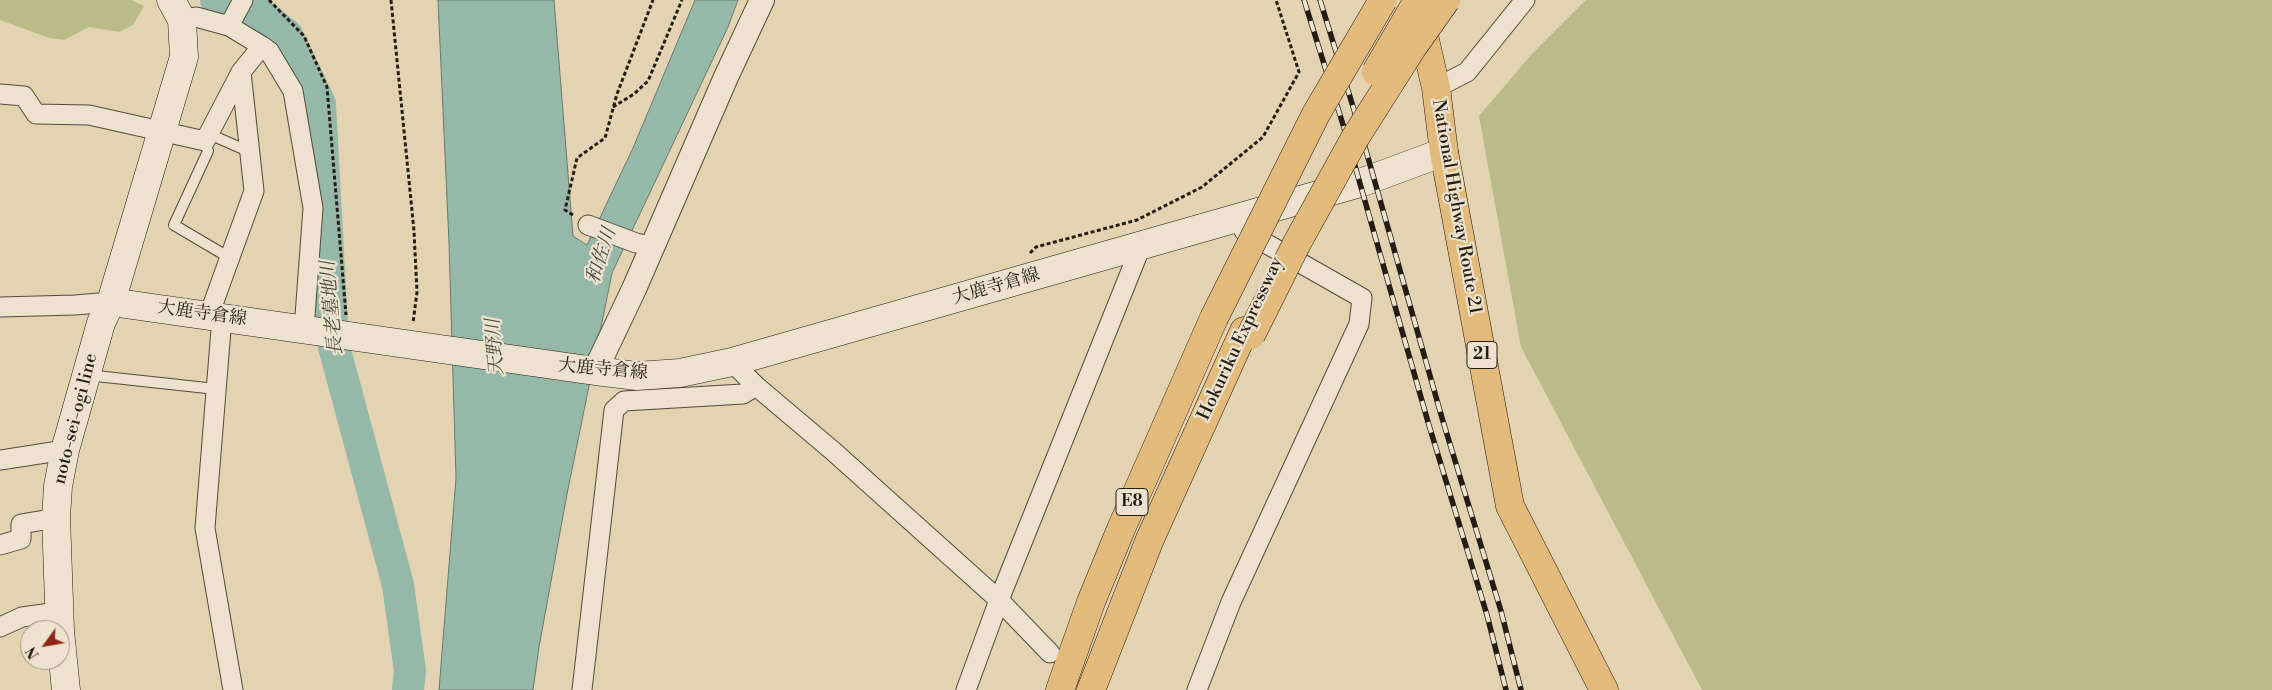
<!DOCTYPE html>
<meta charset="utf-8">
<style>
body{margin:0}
#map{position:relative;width:2272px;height:690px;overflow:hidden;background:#e3d3b2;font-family:"Libre Bodoni",serif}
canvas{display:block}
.north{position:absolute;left:20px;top:620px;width:50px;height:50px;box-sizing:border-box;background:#ede2cd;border:1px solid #9d9383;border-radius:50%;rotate:238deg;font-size:14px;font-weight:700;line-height:20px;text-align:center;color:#251c14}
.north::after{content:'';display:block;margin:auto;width:18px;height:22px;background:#8f2418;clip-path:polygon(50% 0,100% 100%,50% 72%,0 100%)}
</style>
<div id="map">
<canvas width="2272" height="690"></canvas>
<div class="north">N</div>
</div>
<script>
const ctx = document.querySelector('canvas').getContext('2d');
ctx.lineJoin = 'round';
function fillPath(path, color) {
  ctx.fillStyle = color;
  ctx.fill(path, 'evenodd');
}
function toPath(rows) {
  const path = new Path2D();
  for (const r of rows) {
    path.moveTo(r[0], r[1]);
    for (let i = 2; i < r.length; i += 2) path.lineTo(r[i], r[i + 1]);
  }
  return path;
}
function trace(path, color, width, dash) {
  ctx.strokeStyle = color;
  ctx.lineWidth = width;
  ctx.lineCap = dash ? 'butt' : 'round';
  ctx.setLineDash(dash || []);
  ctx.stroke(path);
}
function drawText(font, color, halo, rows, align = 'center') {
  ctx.font = font + ' "Libre Bodoni","Noto Serif JP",serif';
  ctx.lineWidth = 4.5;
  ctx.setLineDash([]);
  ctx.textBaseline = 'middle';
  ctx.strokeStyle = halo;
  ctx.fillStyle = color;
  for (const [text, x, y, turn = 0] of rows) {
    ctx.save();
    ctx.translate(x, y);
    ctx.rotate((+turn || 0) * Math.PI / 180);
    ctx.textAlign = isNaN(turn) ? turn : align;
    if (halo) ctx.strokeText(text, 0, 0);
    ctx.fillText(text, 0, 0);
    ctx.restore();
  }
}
fillPath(toPath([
 [0,0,131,0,144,6,133,25,119,32,89,27,64,40,49,38,0,20],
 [1586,0,2272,0,2272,690,1702,690,1521,347,1479,116,1531,55]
]), '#babb88');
const water = toPath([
 [438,0,554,0,573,236,587,245,633,148,695,0,738,0,728,27,612,273,567,494,539,647,533,690,439,690,456,478,449,243,438,0]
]);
fillPath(water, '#96b8a9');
trace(water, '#697a6d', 1);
trace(toPath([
 [216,0,258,12,287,35,320,104,333,343,398,585,410,671,408,690]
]), '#96b8a9', 32);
const service = toPath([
 [209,134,250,152],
 [205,141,208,151,174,225,230,258],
 [87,375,216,389]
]);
const minor = toPath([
 [182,20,196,17,229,26,262,46,269,51,293,91,313,208,304,329],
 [229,26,243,0],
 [1436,88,1467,72,1525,0],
 [0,94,24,96,36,114,89,115,205,141,241,72],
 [588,225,636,243,652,246],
 [0,307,75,305,111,302],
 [209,315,254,191,241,72,262,46],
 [222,317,205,528,233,690],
 [732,362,756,386,833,451,999,600,1050,653],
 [0,460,65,450],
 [0,545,21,539,21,524,56,518],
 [0,627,22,617,58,612],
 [582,690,614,410,624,401,743,394,756,386],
 [966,690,999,600,1141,246],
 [1197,690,1231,602,1359,324,1362,298,1244,231]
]);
const tertiary = toPath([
 [595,371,634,289,726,77,762,0]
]);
const secondary = toPath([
 [171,0,182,20,184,57,111,302,595,371,637,376,680,373,732,362,1360,183,1444,152],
 [60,630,56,518,58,486,65,450,101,323,111,302],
 [60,631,66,690]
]);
const trunk = toPath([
 [1419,14,1436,88,1444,152,1510,506,1604,690]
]);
const motorway = toPath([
 [1060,690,1091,602,1121,529,1214,318],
 [1091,690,1150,539,1244,331]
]);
trace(service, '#544a3c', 12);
trace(minor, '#544a3c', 21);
trace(tertiary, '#544a3c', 26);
trace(secondary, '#251c14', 29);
trace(trunk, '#251c14', 29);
trace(motorway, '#251c14', 29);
trace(toPath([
 [269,0,304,36,327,87,346,315],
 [391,0,414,231,417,292,413,323],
 [613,107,634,94,648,81,682,0],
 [573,215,565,210,577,158,605,138,617,94,653,0],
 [1030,253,1036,247,1137,220,1202,187,1263,137,1299,72,1276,0]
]), '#251c14', 3, [4, 2.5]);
trace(service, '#ede2cd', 10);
trace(minor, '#ede2cd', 19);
trace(tertiary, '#ede2cd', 24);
trace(secondary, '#ede2cd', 28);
trace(trunk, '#e2ba79', 28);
trace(motorway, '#e2ba79', 28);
const rail = toPath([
 [1304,0,1345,131,1428,422,1487,615,1506,690],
 [1320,0,1359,126,1442,418,1501,611,1521,690]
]);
trace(rail, '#251c14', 5.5);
trace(rail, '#ede2cd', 4, [11]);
const motorwayBridge = toPath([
 [1376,72,1418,0],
 [1214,318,1316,114,1383,0],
 [1251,335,1297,243,1355,138,1412,48,1446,0]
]);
trace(motorwayBridge, '#251c14', 29, []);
trace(motorwayBridge, '#e2ba79', 28);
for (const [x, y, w] of [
 [1482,355,30],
 [1132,502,32]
]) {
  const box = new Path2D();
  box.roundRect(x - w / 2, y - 13.5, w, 27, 4);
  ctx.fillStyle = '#ede2cd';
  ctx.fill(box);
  trace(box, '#251c14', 1);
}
drawText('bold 16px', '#251c14', null, [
 ["21",1482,355],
 ["E8",1132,502]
]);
drawText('18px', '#251c14', '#ede2cd', [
 ["National Highway Route 21",1456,207,80],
 ["大鹿寺倉線",996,287,-16],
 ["大鹿寺倉線",202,314,8],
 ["Hokuriku Expressway",1241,339,-65],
 ["大鹿寺倉線",603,370,5],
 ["noto-sei-ogi line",76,419,-76]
]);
drawText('italic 19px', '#474b41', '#ede2cd', [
 ["和佐川",602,256,-72],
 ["長老墓地川",333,308,-95],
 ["天野川",496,347,-94]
]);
</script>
